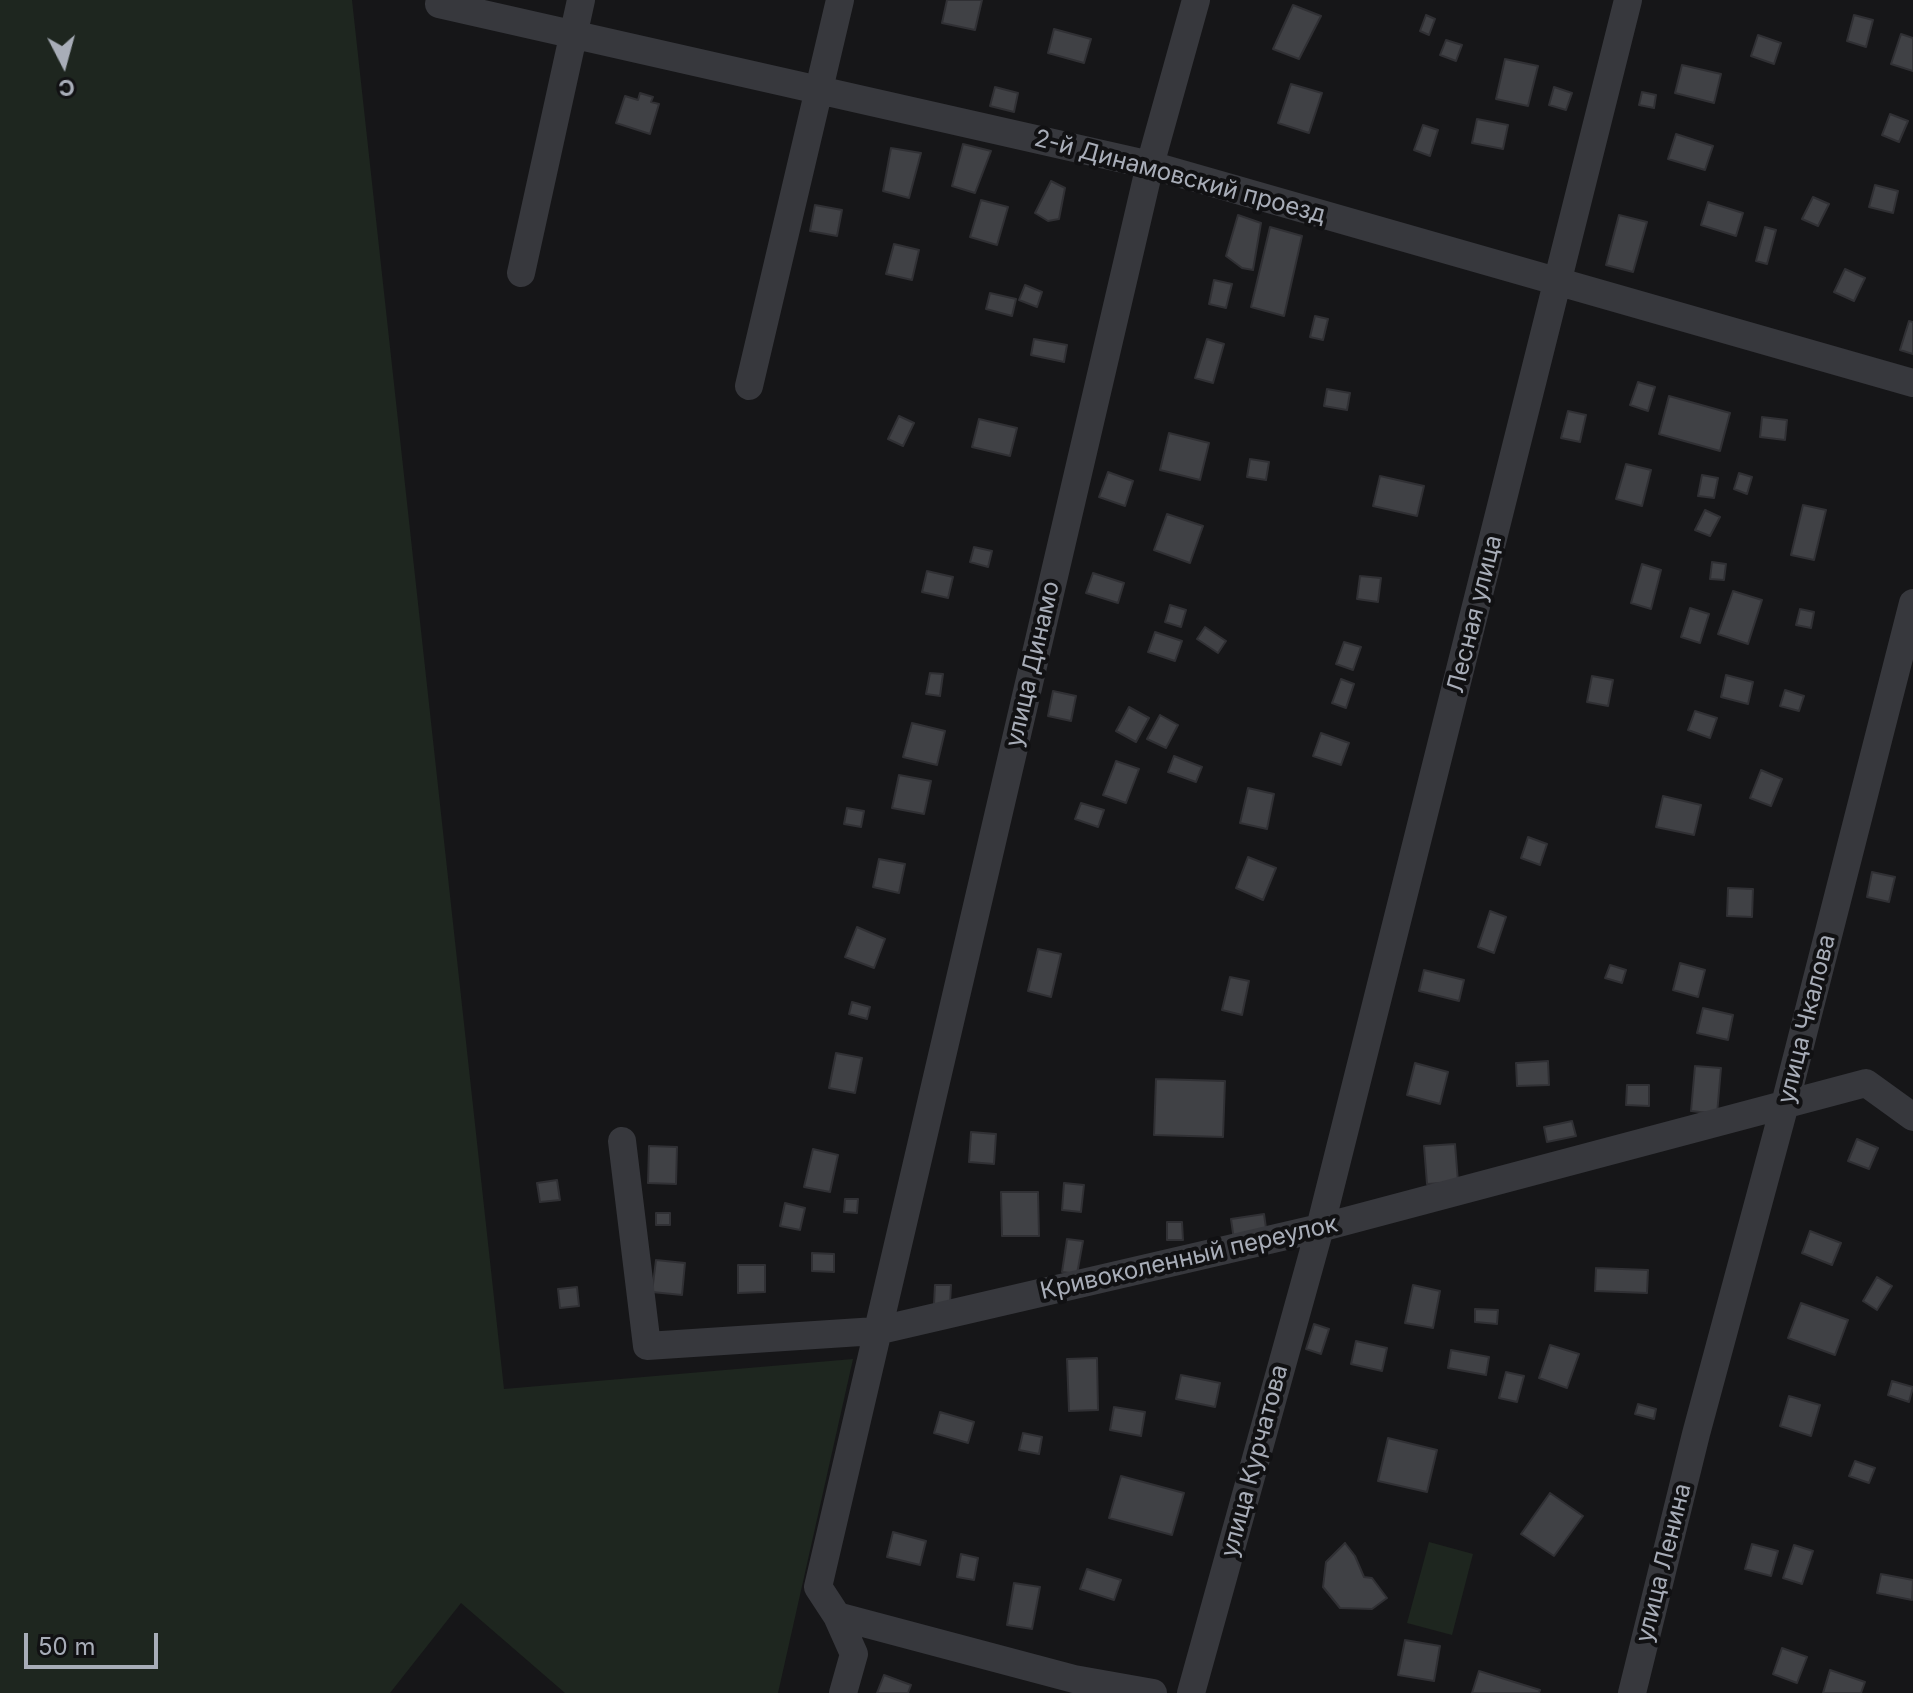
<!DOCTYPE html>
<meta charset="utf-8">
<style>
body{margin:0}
#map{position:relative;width:1913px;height:1693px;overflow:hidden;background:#161618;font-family:Inter,sans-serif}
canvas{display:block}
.north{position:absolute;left:24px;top:24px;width:80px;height:80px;-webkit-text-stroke:6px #111113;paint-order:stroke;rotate:174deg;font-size:22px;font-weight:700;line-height:32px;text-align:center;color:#a8adb8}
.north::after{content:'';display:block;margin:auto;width:28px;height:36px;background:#a8adb8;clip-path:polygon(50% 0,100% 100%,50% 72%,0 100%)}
.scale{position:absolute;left:24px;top:1633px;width:134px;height:36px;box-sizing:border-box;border:4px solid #a8adb8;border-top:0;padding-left:10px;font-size:24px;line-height:28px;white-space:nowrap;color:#a8adb8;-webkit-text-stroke:6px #111113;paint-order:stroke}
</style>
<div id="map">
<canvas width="1913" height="1693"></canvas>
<div class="north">С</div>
<div class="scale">50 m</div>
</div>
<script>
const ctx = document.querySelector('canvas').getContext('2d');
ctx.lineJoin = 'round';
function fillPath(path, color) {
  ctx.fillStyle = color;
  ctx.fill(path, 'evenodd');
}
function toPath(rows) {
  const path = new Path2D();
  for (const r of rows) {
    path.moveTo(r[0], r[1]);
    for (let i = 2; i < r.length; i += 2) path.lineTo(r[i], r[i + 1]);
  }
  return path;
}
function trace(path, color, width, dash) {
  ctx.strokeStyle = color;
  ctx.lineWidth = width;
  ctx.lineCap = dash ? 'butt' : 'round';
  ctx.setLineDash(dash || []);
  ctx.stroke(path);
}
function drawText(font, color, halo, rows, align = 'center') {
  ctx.font = font + ' Inter,sans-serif';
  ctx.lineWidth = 8;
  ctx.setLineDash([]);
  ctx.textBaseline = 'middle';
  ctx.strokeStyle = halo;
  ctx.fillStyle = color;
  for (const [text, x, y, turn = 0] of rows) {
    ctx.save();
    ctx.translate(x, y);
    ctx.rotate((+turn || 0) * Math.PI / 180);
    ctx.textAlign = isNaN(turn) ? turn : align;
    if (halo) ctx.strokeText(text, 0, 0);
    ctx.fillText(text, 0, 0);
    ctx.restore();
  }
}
fillPath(toPath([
 [0,0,352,0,504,1389,853,1359,778,1693,565,1693,461,1603,390,1693,0,1693],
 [1429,1542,1473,1554,1452,1635,1407,1623]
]), '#1e261f');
const building = toPath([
 [947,0,982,0,975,30,942,23,947,0],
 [1293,5,1321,16,1299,59,1273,49,1293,5],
 [1426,15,1435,19,1429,35,1420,31,1426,15],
 [1854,15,1873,20,1866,47,1847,41,1854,15],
 [1054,29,1091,39,1084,63,1048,53,1054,29],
 [1901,34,1913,38,1913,71,1891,64,1901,34],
 [1758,35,1781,43,1774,64,1751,56,1758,35],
 [1446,40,1462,45,1456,61,1440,55,1446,40],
 [1505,59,1538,66,1528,106,1496,99,1505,59],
 [1682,65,1721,74,1714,103,1675,93,1682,65],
 [1291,84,1322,93,1309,133,1278,123,1291,84],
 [995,87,1018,93,1014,112,990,106,995,87],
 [1554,87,1572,93,1566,110,1549,105,1554,87],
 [1642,92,1656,95,1654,108,1639,105,1642,92],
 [640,93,653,97,651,102,659,104,650,134,616,123,625,96,638,100,640,93],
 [1890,114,1908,121,1899,142,1882,135,1890,114],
 [1477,119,1508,125,1503,149,1472,143,1477,119],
 [1423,125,1438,130,1430,156,1414,150,1423,125],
 [1676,134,1713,146,1705,170,1668,159,1676,134],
 [963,144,991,151,975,193,952,186,963,144],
 [891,148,921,153,909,198,883,191,891,148],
 [1051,181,1065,188,1059,219,1048,221,1035,213,1051,181],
 [1875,185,1898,191,1893,213,1869,207,1875,185],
 [1813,197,1829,204,1818,226,1802,219,1813,197],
 [981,200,1008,207,997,245,970,237,981,200],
 [1708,202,1743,213,1736,236,1701,225,1708,202],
 [815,205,842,210,837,236,810,231,815,205],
 [1238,215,1261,223,1253,270,1242,268,1226,256,1238,215],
 [1619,215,1647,222,1633,272,1606,265,1619,215],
 [1270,227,1302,236,1284,316,1251,307,1270,227],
 [1765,227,1776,230,1767,264,1756,261,1765,227],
 [894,244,919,250,912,280,886,274,894,244],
 [1845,269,1865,278,1854,301,1834,292,1845,269],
 [1214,280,1232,284,1226,308,1209,304,1214,280],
 [1025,285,1042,292,1037,307,1019,300,1025,285],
 [990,293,1016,299,1012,316,986,309,990,293],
 [1315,316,1328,319,1323,340,1310,337,1315,316],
 [1909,321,1913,322,1913,354,1900,350,1909,321],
 [1034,339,1067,345,1064,362,1031,355,1034,339],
 [1207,339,1224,344,1213,383,1195,378,1207,339],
 [1638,382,1655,387,1648,411,1630,405,1638,382],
 [1327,389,1350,393,1347,410,1324,406,1327,389],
 [1669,396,1730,413,1720,451,1659,434,1669,396],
 [1568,411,1586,415,1580,442,1561,438,1568,411],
 [899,416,914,423,903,446,888,439,899,416],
 [1762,417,1787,420,1785,440,1760,437,1762,417],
 [979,419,1017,428,1010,456,972,447,979,419],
 [1169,433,1209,443,1200,480,1160,470,1169,433],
 [1250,459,1269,462,1266,480,1247,477,1250,459],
 [1626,464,1651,470,1642,506,1616,499,1626,464],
 [1108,472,1133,481,1125,506,1099,497,1108,472],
 [1739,473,1752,477,1747,494,1734,489,1739,473],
 [1702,475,1718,478,1714,498,1698,496,1702,475],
 [1380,476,1424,486,1417,516,1373,506,1380,476],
 [1803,505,1826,510,1814,560,1791,555,1803,505],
 [1705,510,1720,517,1710,536,1695,530,1705,510],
 [1167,514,1203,526,1190,563,1154,550,1167,514],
 [974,547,992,551,988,567,970,562,974,547],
 [1712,562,1726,564,1724,580,1710,579,1712,562],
 [1642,564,1661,570,1651,609,1631,603,1642,564],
 [927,571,953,577,948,598,922,592,927,571],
 [1093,573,1124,583,1118,603,1086,593,1093,573],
 [1360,576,1381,578,1378,602,1357,599,1360,576],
 [1733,591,1762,600,1748,644,1718,634,1733,591],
 [1170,605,1186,610,1181,627,1165,622,1170,605],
 [1690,608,1709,614,1700,643,1681,637,1690,608],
 [1800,609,1814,612,1811,628,1796,625,1800,609],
 [1205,627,1226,641,1218,653,1197,639,1205,627],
 [1155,632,1182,641,1175,661,1148,652,1155,632],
 [1344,642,1361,647,1353,670,1336,664,1344,642],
 [930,673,943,674,940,696,926,694,930,673],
 [1726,675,1753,682,1748,704,1721,697,1726,675],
 [1592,676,1613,680,1608,706,1587,702,1592,676],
 [1341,679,1354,684,1346,708,1332,703,1341,679],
 [1785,690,1804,696,1799,711,1780,706,1785,690],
 [1053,691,1076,696,1071,721,1048,716,1053,691],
 [1129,707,1149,718,1136,742,1116,731,1129,707],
 [1695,711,1717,718,1710,738,1688,730,1695,711],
 [1160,715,1178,725,1166,748,1147,739,1160,715],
 [912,723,945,731,937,765,903,757,912,723],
 [1321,733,1349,743,1341,765,1313,756,1321,733],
 [1174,756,1202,767,1196,782,1168,772,1174,756],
 [1116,761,1139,769,1126,803,1103,795,1116,761],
 [1761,770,1782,779,1771,806,1750,798,1761,770],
 [899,775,931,781,924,814,892,808,899,775],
 [1248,788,1274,794,1267,829,1240,823,1248,788],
 [1663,796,1701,805,1694,835,1656,827,1663,796],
 [1081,803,1104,810,1098,827,1075,819,1081,803],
 [847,808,864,811,861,827,844,824,847,808],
 [1528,837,1547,844,1540,865,1521,858,1528,837],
 [1248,857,1276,868,1263,900,1236,888,1248,857],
 [879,859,905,864,899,893,873,887,879,859],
 [1872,872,1895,877,1889,902,1867,897,1872,872],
 [1728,888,1753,889,1752,917,1727,916,1728,888],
 [1490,911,1506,917,1494,953,1478,947,1490,911],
 [857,927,885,939,874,968,845,957,857,927],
 [1038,949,1061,954,1051,997,1028,991,1038,949],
 [1680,963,1705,970,1698,997,1673,990,1680,963],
 [1610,965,1626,970,1622,983,1605,978,1610,965],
 [1424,970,1464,980,1459,1001,1419,991,1424,970],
 [1230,977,1249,981,1242,1015,1222,1010,1230,977],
 [852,1002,870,1007,867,1019,849,1014,852,1002],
 [1703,1008,1733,1015,1728,1040,1697,1033,1703,1008],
 [836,1053,862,1058,855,1093,829,1088,836,1053],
 [1548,1061,1549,1085,1517,1086,1516,1063,1548,1061],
 [1415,1063,1448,1072,1440,1104,1407,1095,1415,1063],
 [1695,1066,1721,1068,1717,1114,1691,1111,1695,1066],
 [1156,1079,1225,1081,1223,1137,1154,1135,1156,1079],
 [1627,1085,1649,1085,1649,1106,1626,1105,1627,1085],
 [1572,1121,1576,1136,1547,1142,1544,1127,1572,1121],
 [971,1132,996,1134,994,1164,969,1162,971,1132],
 [1857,1139,1878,1148,1869,1169,1848,1161,1857,1139],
 [1455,1144,1458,1182,1427,1184,1424,1146,1455,1144],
 [649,1146,677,1147,676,1184,648,1183,649,1146],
 [813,1149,838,1155,830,1192,804,1187,813,1149],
 [557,1180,560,1200,540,1202,537,1183,557,1180],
 [1064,1183,1084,1185,1081,1212,1062,1210,1064,1183],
 [1001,1192,1038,1192,1039,1236,1002,1236,1001,1192],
 [845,1199,858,1199,857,1213,844,1212,845,1199],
 [785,1203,805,1208,800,1230,780,1226,785,1203],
 [656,1213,670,1213,670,1225,656,1225,656,1213],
 [1264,1214,1267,1235,1234,1240,1231,1219,1264,1214],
 [1167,1222,1182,1222,1183,1240,1167,1240,1167,1222],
 [1810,1231,1841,1243,1832,1265,1802,1253,1810,1231],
 [1067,1239,1083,1241,1077,1274,1062,1272,1067,1239],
 [812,1253,834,1254,834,1272,812,1271,812,1253],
 [656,1260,685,1263,682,1295,652,1292,656,1260],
 [738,1265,765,1265,765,1292,738,1293,738,1265],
 [1596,1268,1648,1270,1647,1293,1595,1291,1596,1268],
 [1877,1277,1892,1286,1877,1310,1863,1301,1877,1277],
 [935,1285,951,1285,950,1304,934,1304,935,1285],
 [1413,1285,1440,1291,1433,1328,1405,1323,1413,1285],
 [577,1287,579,1306,560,1308,558,1289,577,1287],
 [1801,1303,1848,1320,1835,1355,1788,1338,1801,1303],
 [1475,1309,1498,1310,1497,1324,1475,1322,1475,1309],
 [1314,1324,1329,1329,1321,1354,1306,1349,1314,1324],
 [1356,1341,1387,1348,1382,1371,1351,1364,1356,1341],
 [1550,1345,1579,1354,1567,1388,1539,1378,1550,1345],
 [1451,1350,1489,1357,1486,1375,1448,1368,1451,1350],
 [1097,1358,1098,1410,1069,1411,1067,1359,1097,1358],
 [1506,1372,1524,1376,1517,1402,1499,1398,1506,1372],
 [1181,1375,1220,1383,1215,1407,1176,1399,1181,1375],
 [1892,1381,1913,1387,1909,1402,1888,1395,1892,1381],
 [1789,1396,1820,1405,1811,1436,1780,1426,1789,1396],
 [1638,1404,1656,1409,1654,1419,1635,1414,1638,1404],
 [1114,1407,1145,1412,1141,1436,1110,1430,1114,1407],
 [940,1412,974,1422,968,1443,934,1433,940,1412],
 [1023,1433,1042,1437,1039,1454,1019,1450,1023,1433],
 [1388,1438,1437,1450,1427,1492,1378,1481,1388,1438],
 [1855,1461,1875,1468,1869,1483,1849,1476,1855,1461],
 [1121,1476,1184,1493,1172,1535,1109,1518,1121,1476],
 [1550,1493,1583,1516,1554,1556,1521,1534,1550,1493],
 [893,1532,926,1541,920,1565,887,1557,893,1532],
 [1345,1543,1355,1556,1364,1577,1372,1578,1387,1598,1372,1609,1340,1608,1323,1587,1326,1562,1345,1543],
 [1752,1544,1778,1551,1771,1576,1745,1569,1752,1544],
 [1794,1545,1813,1551,1802,1584,1783,1578,1794,1545],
 [961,1554,978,1558,974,1580,957,1577,961,1554],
 [1087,1569,1121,1580,1114,1600,1080,1589,1087,1569],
 [1881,1574,1913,1580,1912,1600,1877,1593,1881,1574],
 [1014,1583,1040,1587,1032,1629,1007,1625,1014,1583],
 [1405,1640,1440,1646,1434,1681,1398,1675,1405,1640],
 [1782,1648,1807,1657,1797,1683,1773,1674,1782,1648],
 [1830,1670,1865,1682,1861,1693,1823,1693,1830,1670],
 [1479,1671,1540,1690,1539,1693,1472,1693,1479,1671],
 [884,1675,911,1685,908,1693,877,1693,884,1675]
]);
fillPath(building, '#404145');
trace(building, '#303034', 2);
trace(toPath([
 [439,4,1150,165,1913,383],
 [521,273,581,0],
 [749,386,840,0],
 [622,1141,647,1346,876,1331,1320,1228,1866,1083,1913,1117],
 [837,1616,1074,1679,1153,1693],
 [843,1693,854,1654,837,1616,818,1587,1150,165,1196,0],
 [1191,1693,1320,1228,1628,0],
 [1632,1693,1696,1434,1785,1104,1913,603]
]), '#37383d', 28);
drawText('24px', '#a8adb8', '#111113', [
 ["2-й Динамовский проезд",1180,177,15],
 ["Лесная улица",1475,614,-76],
 ["улица Динамо",1033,664,-77],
 ["улица Чкалова",1807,1019,-76],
 ["Кривоколенный переулок",1189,1258,-13],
 ["улица Курчатова",1255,1461,-75],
 ["улица Ленина",1664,1563,-76]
]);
</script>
